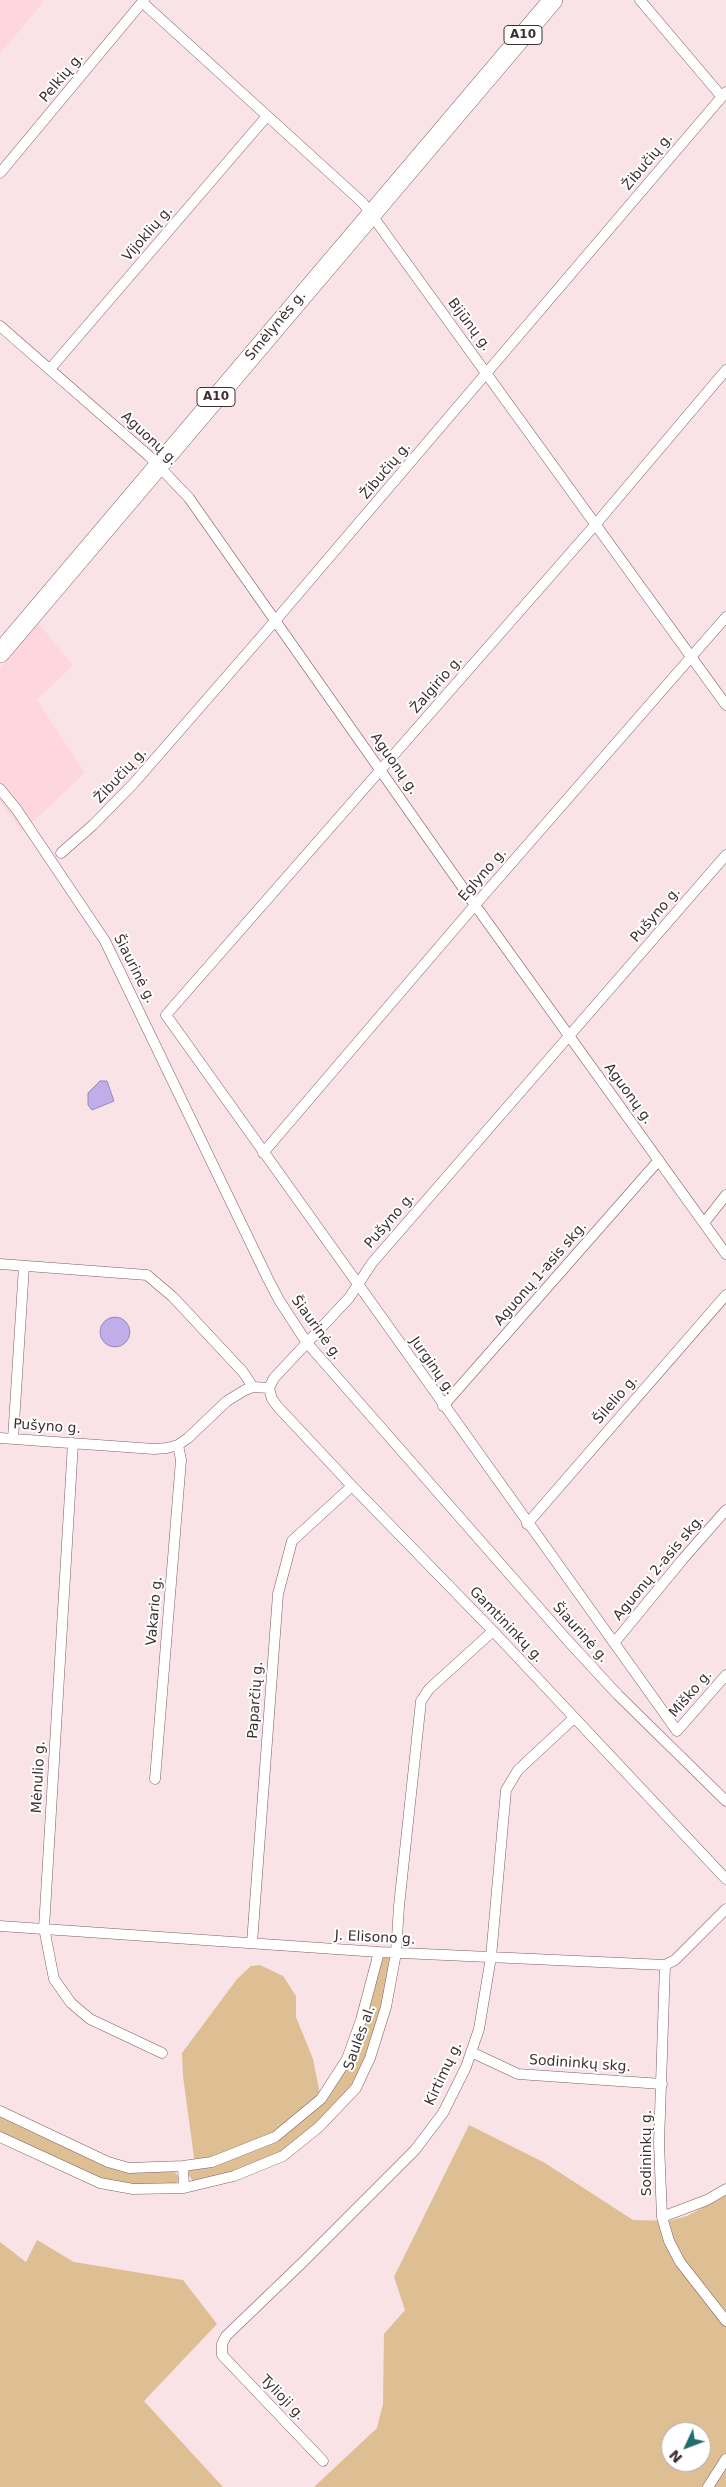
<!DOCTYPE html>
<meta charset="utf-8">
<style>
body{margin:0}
#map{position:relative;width:726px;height:2487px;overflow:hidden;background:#fae3e7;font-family:"DejaVu Sans",sans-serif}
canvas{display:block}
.north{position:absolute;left:661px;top:2422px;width:50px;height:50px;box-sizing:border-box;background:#fff;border:1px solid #b1acad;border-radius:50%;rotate:227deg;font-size:14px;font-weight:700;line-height:20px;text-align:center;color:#3d2f31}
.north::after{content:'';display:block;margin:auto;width:18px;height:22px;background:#216d6d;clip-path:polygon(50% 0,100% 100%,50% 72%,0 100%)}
</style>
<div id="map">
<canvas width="726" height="2487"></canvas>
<div class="north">N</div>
</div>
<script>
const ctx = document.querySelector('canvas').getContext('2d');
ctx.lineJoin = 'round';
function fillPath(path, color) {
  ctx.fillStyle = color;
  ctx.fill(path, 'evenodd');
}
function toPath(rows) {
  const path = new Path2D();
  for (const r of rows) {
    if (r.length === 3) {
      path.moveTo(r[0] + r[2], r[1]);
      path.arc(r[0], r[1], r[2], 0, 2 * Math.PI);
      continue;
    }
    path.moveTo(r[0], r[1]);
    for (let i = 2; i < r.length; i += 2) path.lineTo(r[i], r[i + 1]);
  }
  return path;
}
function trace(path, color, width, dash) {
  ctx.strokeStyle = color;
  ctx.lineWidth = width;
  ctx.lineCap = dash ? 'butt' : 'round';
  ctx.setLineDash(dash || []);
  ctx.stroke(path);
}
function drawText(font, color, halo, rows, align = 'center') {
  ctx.font = font + ' "DejaVu Sans",sans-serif';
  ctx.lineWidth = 4;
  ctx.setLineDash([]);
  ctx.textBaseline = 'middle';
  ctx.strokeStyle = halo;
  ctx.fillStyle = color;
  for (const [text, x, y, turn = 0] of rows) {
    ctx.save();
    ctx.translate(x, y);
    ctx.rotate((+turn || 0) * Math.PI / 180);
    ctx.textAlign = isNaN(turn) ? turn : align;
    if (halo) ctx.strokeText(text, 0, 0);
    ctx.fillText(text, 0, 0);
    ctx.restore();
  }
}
fillPath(toPath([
 [0,0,45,0,0,54],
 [38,623,73,665,37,700,85,773,22,832,0,801,0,668]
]), '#fdd7dd');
fillPath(toPath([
 [382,1956,391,1956,383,2005,363,2064,351,2086,318,2125,282,2151,234,2173,193,2181,188,2174,190,2169,242,2153,321,2101,349,2059],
 [260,1965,283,1976,296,1996,296,2017,313,2059,321,2099,275,2137,195,2165,183,2076,182,2053,237,1979,251,1966],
 [0,2114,109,2168,144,2173,173,2170,178,2176,178,2181,176,2183,131,2185,101,2181,0,2132],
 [469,2125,545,2163,633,2220,669,2221,687,2216,726,2195,726,2487,314,2487,377,2428,383,2404,384,2334,405,2310,394,2277],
 [671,2432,701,2432,701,2462,671,2462],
 [37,2240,74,2262,183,2280,217,2324,144,2401,223,2487,0,2487,0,2242,26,2262]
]), '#debe93');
const water = toPath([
 [100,1081,107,1081,114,1101,92,1110,88,1105,88,1093,100,1081],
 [115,1332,15]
]);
fillPath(water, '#bfaee9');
trace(water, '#9888b2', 1);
const street = toPath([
 [640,0,722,97],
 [142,2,363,203,726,705],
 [0,173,144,0],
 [0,326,149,456,189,498,475,905,726,1254],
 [50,369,267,116],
 [726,370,595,525,166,1015,677,1731,726,1675],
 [0,789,17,810,105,941,268,1279,279,1300,307,1343,569,1642,618,1695,726,1801],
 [61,853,93,825,134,783,275,621,726,92],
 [263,1153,475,905,726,617],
 [704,1223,726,1195],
 [0,1264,147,1275,173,1297,243,1372,253,1387],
 [269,1388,274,1378,349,1298,372,1263,726,855],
 [269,1388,272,1399,278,1407,352,1486,493,1631,726,1879],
 [443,1406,659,1160],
 [0,1438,154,1449,167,1448,178,1445,188,1438,227,1401,245,1390,253,1387,269,1388],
 [13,1439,24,1266],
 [73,1443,44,1928,54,1979,71,2003,90,2019,162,2053],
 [527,1524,726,1295],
 [614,1643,683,1559,726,1510],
 [155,1779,181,1460,178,1445],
 [0,1926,379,1952,665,1965,675,1960,726,1909],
 [252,1943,278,1594,292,1541,352,1486],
 [665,1965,659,2143,662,2217,669,2241,680,2262,726,2321],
 [471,2052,518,2074,662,2084],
 [0,2111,108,2162,129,2168,183,2166,212,2162,275,2137,321,2099,347,2059,361,2020,379,1952],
 [0,2137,100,2183,133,2189,184,2188,234,2176,283,2156,319,2127,356,2088,370,2058,386,2007,396,1953,399,1906,421,1701,429,1689,493,1631],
 [183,2166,184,2188],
 [662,2217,707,2200,726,2189],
 [323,2461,222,2355,222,2344,226,2336,302,2263,415,2150,443,2113,466,2067,479,2029,491,1957,506,1790,518,1770,574,1718],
 [708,2487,726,2459]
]);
const highway = toPath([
 [0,653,553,0]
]);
trace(street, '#7e5d64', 11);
trace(highway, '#7e5d64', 20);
trace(street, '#fff', 10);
trace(highway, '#fff', 19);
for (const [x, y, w] of [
 [523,35,38],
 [216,397,38]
]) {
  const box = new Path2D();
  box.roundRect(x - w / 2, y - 9.5, w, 19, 4);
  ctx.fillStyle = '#fff';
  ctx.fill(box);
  trace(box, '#3d2f31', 1);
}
drawText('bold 12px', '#3d2f31', null, [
 ["A10",523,35],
 ["A10",216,397]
]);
drawText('14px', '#3d2f31', '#fff', [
 ["Pelkių g.",62,78,-50],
 ["Žibučių g.",648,162,-50],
 ["Vijoklių g.",148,234,-49],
 ["Bijūnų g.",469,325,53],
 ["Smėlynės g.",276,326,-50],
 ["Aguonų g.",149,439,43],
 ["Žibučių g.",386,471,-50],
 ["Žalgirio g.",437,685,-49],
 ["Aguonų g.",394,764,55],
 ["Žibučių g.",121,776,-47],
 ["Eglyno g.",483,875,-49],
 ["Pušyno g.",656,915,-49],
 ["Šiaurinė g.",134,969,63],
 ["Aguonų g.",628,1094,54],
 ["Pušyno g.",390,1221,-49],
 ["Aguonų 1-asis skg.",541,1274,-49],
 ["Šiaurinė g.",316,1328,54],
 ["Jurginų g.",432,1366,55],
 ["Šilelio g.",616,1400,-49],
 ["Pušyno g.",47,1427,4],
 ["Aguonų 2-asis skg.",659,1568,-50],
 ["Vakario g.",155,1611,-85],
 ["Gamtininkų g.",506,1625,46],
 ["Šiaurinė g.",580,1633,48],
 ["Miško g.",691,1694,-49],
 ["Paparčių g.",256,1700,-86],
 ["Mėnulio g.",39,1777,-87],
 ["J. Elisono g.",375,1938,3],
 ["Saulės al.",360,2038,-70],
 ["Sodininkų skg.",580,2064,4],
 ["Kirtimų g.",444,2074,-65],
 ["Sodininkų g.",647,2153,-90],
 ["Tylioji g.",282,2398,46]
]);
</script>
